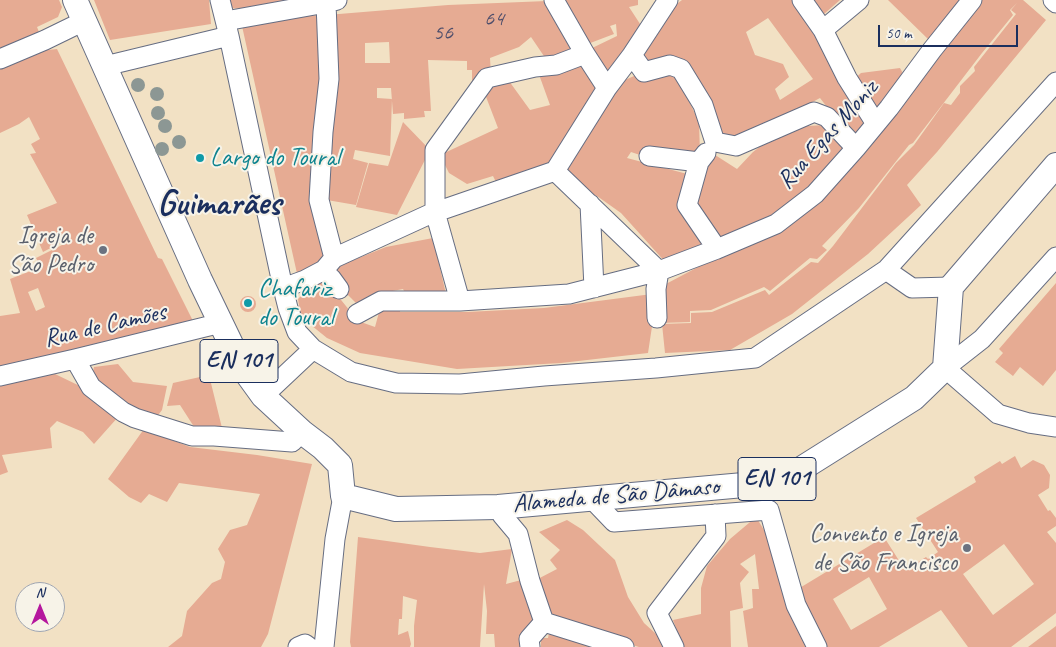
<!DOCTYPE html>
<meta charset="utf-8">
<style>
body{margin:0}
#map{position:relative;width:1056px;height:647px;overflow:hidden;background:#f2e1c4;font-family:Caveat,sans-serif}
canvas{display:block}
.north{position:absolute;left:15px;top:582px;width:50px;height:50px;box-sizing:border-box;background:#f7f3e8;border:1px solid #9fa5b1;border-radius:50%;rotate:0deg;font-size:14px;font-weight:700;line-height:20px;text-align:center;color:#1b2f5e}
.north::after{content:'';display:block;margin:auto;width:18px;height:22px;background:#b5179e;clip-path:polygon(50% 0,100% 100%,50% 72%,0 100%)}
.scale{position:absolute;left:878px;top:25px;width:140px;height:22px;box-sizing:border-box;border:2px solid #1b2f5e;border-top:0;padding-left:6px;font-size:15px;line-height:18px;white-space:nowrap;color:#1b2f5e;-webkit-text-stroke:4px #f7f3e8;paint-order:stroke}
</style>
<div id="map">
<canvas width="1056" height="647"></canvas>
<div class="north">N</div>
<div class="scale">50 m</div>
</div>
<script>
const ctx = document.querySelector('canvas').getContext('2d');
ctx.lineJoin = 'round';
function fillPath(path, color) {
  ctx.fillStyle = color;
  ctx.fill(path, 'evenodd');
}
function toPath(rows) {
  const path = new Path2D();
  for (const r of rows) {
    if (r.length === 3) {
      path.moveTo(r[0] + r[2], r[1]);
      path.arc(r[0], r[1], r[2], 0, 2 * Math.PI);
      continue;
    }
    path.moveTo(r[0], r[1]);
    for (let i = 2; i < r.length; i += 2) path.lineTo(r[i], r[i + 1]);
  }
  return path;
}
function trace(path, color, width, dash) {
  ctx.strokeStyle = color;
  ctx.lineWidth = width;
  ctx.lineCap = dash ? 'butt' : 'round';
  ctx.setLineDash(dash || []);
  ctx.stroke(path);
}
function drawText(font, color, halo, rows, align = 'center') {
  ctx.font = font + ' Caveat,sans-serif';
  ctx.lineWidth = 4;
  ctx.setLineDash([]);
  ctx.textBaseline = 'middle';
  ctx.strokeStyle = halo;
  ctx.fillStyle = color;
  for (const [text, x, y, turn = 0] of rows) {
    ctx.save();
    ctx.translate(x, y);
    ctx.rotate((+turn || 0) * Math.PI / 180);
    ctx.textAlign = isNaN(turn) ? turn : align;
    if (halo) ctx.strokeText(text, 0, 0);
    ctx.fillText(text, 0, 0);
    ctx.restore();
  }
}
fillPath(toPath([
 [0,0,59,0,62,7,58,17,37,27,39,32,0,50],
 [94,0,209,0,211,24,110,40],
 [230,0,318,0,276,11,229,8],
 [558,0,638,0,638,5,629,7,644,30,612,67,606,71,588,50,617,36,616,24,610,26,614,34,585,45],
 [682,0,794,0,872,123,854,142,820,98,788,115,732,138,723,140,710,105,686,60,678,65,648,67,637,50,661,16],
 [768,18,813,79,780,100,775,89,789,77,783,64,755,55,746,32],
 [814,0,840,0,824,14],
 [888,0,967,0,930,41],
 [978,0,1023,0,1046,20,937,152,907,185,921,205,868,254,792,314,730,350,665,353,662,324,691,323,691,313,712,312,765,290,769,295,811,262,818,263,833,246,896,163,914,145,944,103,951,105,960,93,960,86,975,71,974,67,1016,14,1011,10,1017,3,1010,10,1013,15,982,53,913,143,909,145,859,208,822,246,827,250,817,259,810,258,770,291,764,287,711,310,690,311,690,322,660,323,664,285,717,257,769,235],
 [547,1,581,55,550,65,531,37,519,47,490,58,491,75,472,81,472,70,467,70,467,61,428,60,431,111,424,111,425,117,404,119,404,113,393,114,391,88,377,88,377,98,392,99,390,156,355,150,353,159,368,163,356,205,321,199,315,196,330,259,298,278,242,26,276,17,327,15,448,5],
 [389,42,390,63,365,63,365,43],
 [57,49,158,258,162,259,194,323,0,368,0,316,20,313,10,279,41,267,36,258,68,242,68,239,43,252,27,215,57,203,30,154,36,153,31,144,40,139,29,117,19,124,0,133,0,68,38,51],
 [38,288,45,307,36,311,28,292],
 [583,59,603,87,555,161,497,184,493,176,467,184,449,173,440,155,498,128,483,89,509,81,530,110,550,105,537,69],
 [672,66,699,122,700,154,643,156,631,152,627,158,691,175,683,205,713,248,668,265,621,213,597,196,581,192,561,167,618,83,641,73],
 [900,68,906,79,875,117,852,81,861,73],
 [403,122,430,150,397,215,356,207,369,163,388,166],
 [827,125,847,151,813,188,772,216,715,243,691,204,712,153,737,169,753,152,766,142,807,126],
 [433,238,446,294,406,295,403,289,377,294,356,303,341,288,331,269,386,247],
 [321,275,358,321,375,327,381,305,401,305,400,312,467,312,544,308,652,294,653,320,648,353,561,363,457,369,360,353,327,338,301,317,298,299],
 [1056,283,1056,370,1043,386,1020,367,1013,376,995,362,1003,353,999,349],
 [248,304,8],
 [118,364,133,382,167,386,162,410,152,423,92,377,94,367],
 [55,374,84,388,119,416,94,444,83,432,57,421,50,428,52,448,2,455,8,472,0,475,0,384],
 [209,375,222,428,198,433,180,405,167,406,173,383],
 [144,429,190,447,257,455,312,464,268,634,261,647,168,647,182,636,187,611,212,583,221,579,225,562,218,549,230,530,247,525,260,494,179,483,167,502,149,494,141,503,129,497,108,479],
 [1015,456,1021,468,1033,460,1044,465,1050,475,1049,488,1038,495,1048,511,1050,510,1056,518,1056,526,1047,532,1056,543,1056,613,1011,647,968,647,941,610,879,647,825,647,793,592,884,537,905,570,926,557,928,559,938,552,916,518,976,482,974,477,1000,461,1002,464],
 [1004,544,1034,584,993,615,963,574],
 [869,577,887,609,851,630,833,599],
 [756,517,777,551,806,647,748,647,743,611,753,608,752,589,759,589,755,554,740,564,749,572,740,583,743,608,730,611,731,647,683,647,673,620,701,614,701,588,707,566,730,539],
 [567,520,583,530,615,560,628,597,644,623,666,643,662,647,639,647,547,619,532,582,557,569,550,560,560,550,539,532],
 [358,537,430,547,480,553,512,549,506,584,525,579,530,610,539,621,525,647,495,647,494,634,486,634,487,611,484,584,480,647,414,647,414,626,417,600,403,596,402,619,399,619,398,635,408,631,411,644,410,647,351,647,350,642],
 [1056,626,1056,647,1028,647],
 [550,628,604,647,541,647,541,638,548,638]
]), '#e6ab93');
const minor = toPath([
 [220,0,229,36,283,288,288,308,297,332,313,349,351,372,396,383,460,384,544,376,656,368,755,358,886,270,1056,82],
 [554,0,585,54,607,88],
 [802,0,823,30,847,78,876,124],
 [1053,0,1056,3],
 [326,3,329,79,323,132,319,200,334,258],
 [231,20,326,3,337,0],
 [823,30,859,0],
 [585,54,556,65,535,67,487,78,435,150,435,212,460,301,569,294,659,271,717,249,776,224,815,194,856,148,889,108,932,50,972,0],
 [632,55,644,72,670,65,681,69,703,105,715,142,736,146,814,112,827,117,856,148],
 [0,59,45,40,84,21],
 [105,66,229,36],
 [649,156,699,162,706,153],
 [699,162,687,205,717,249],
 [555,171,607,88,632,55,668,0],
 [590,204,594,288],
 [1056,257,982,339,945,368,998,414,1029,423,1056,427],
 [886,270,912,288,951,287],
 [331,278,339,289],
 [283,288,305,280,324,270,334,258,430,214,555,171,659,271],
 [357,314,381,301,460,301],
 [657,318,656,289,659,271],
 [75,359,91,387,123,412,135,418,192,436,214,436,292,442,302,432],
 [0,376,75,359,221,323],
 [263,396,313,349],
 [591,498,614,522,769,510,796,605,817,647],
 [502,515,518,534,530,581,544,622,624,647],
 [298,647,305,644,309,647],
 [324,647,335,539,343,496],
 [530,647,529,639,544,622],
 [674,647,657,613,716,536,715,514]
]);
const major = toPath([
 [75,0,200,280,242,367,263,396,302,432,323,448,340,465,343,496,396,509,498,507,766,483,793,474,914,398,945,368,951,287,1056,165]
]);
trace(minor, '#666d82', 21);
trace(major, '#666d82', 26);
trace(minor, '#fff', 19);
trace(major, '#fff', 24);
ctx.fillStyle = '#8c9794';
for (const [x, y] of [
 [138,85],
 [157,94],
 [158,113],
 [165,126],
 [179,142],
 [162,149]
]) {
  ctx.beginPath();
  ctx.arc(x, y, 7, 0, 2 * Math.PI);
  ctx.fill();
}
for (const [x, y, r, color] of [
 [200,158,5,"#0f9aa8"],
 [103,250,5,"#6b7280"],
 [248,303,5,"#0f9aa8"],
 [967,548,5,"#6b7280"]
]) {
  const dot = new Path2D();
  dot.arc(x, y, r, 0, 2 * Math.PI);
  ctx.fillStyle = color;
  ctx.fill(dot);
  trace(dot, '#f7f3e8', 2);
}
drawText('22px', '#4e4e6b', null, [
 ["64",494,19],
 ["56",443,33]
]);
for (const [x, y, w] of [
 [239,361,78],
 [777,479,78]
]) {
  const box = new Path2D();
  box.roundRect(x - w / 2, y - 21.5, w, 43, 4);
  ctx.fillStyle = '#f7f3e8';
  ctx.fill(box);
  trace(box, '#1b2f5e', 1);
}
drawText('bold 24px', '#1b2f5e', null, [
 ["EN 101",239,361],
 ["EN 101",777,479]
]);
drawText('25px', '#1b2f5e', '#f7f3e8', [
 ["Rua Egas Moniz",828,135,-48],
 ["Rua de Camões",105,326,-13],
 ["Alameda de São Dâmaso",616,496,-5]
]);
drawText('25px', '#0d838f', '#f7f3e8', [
 ["Largo do Toural",210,158],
 ["Chafariz",258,289],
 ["do Toural",258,318]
], 'left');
drawText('25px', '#5b616d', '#f7f3e8', [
 ["Igreja de",93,236],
 ["São Pedro",93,265],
 ["Convento e Igreja",957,534],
 ["de São Francisco",957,563]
], 'right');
drawText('bold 35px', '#1b2f5e', '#f7f3e8', [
 ["Guimarães",219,205]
]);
</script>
